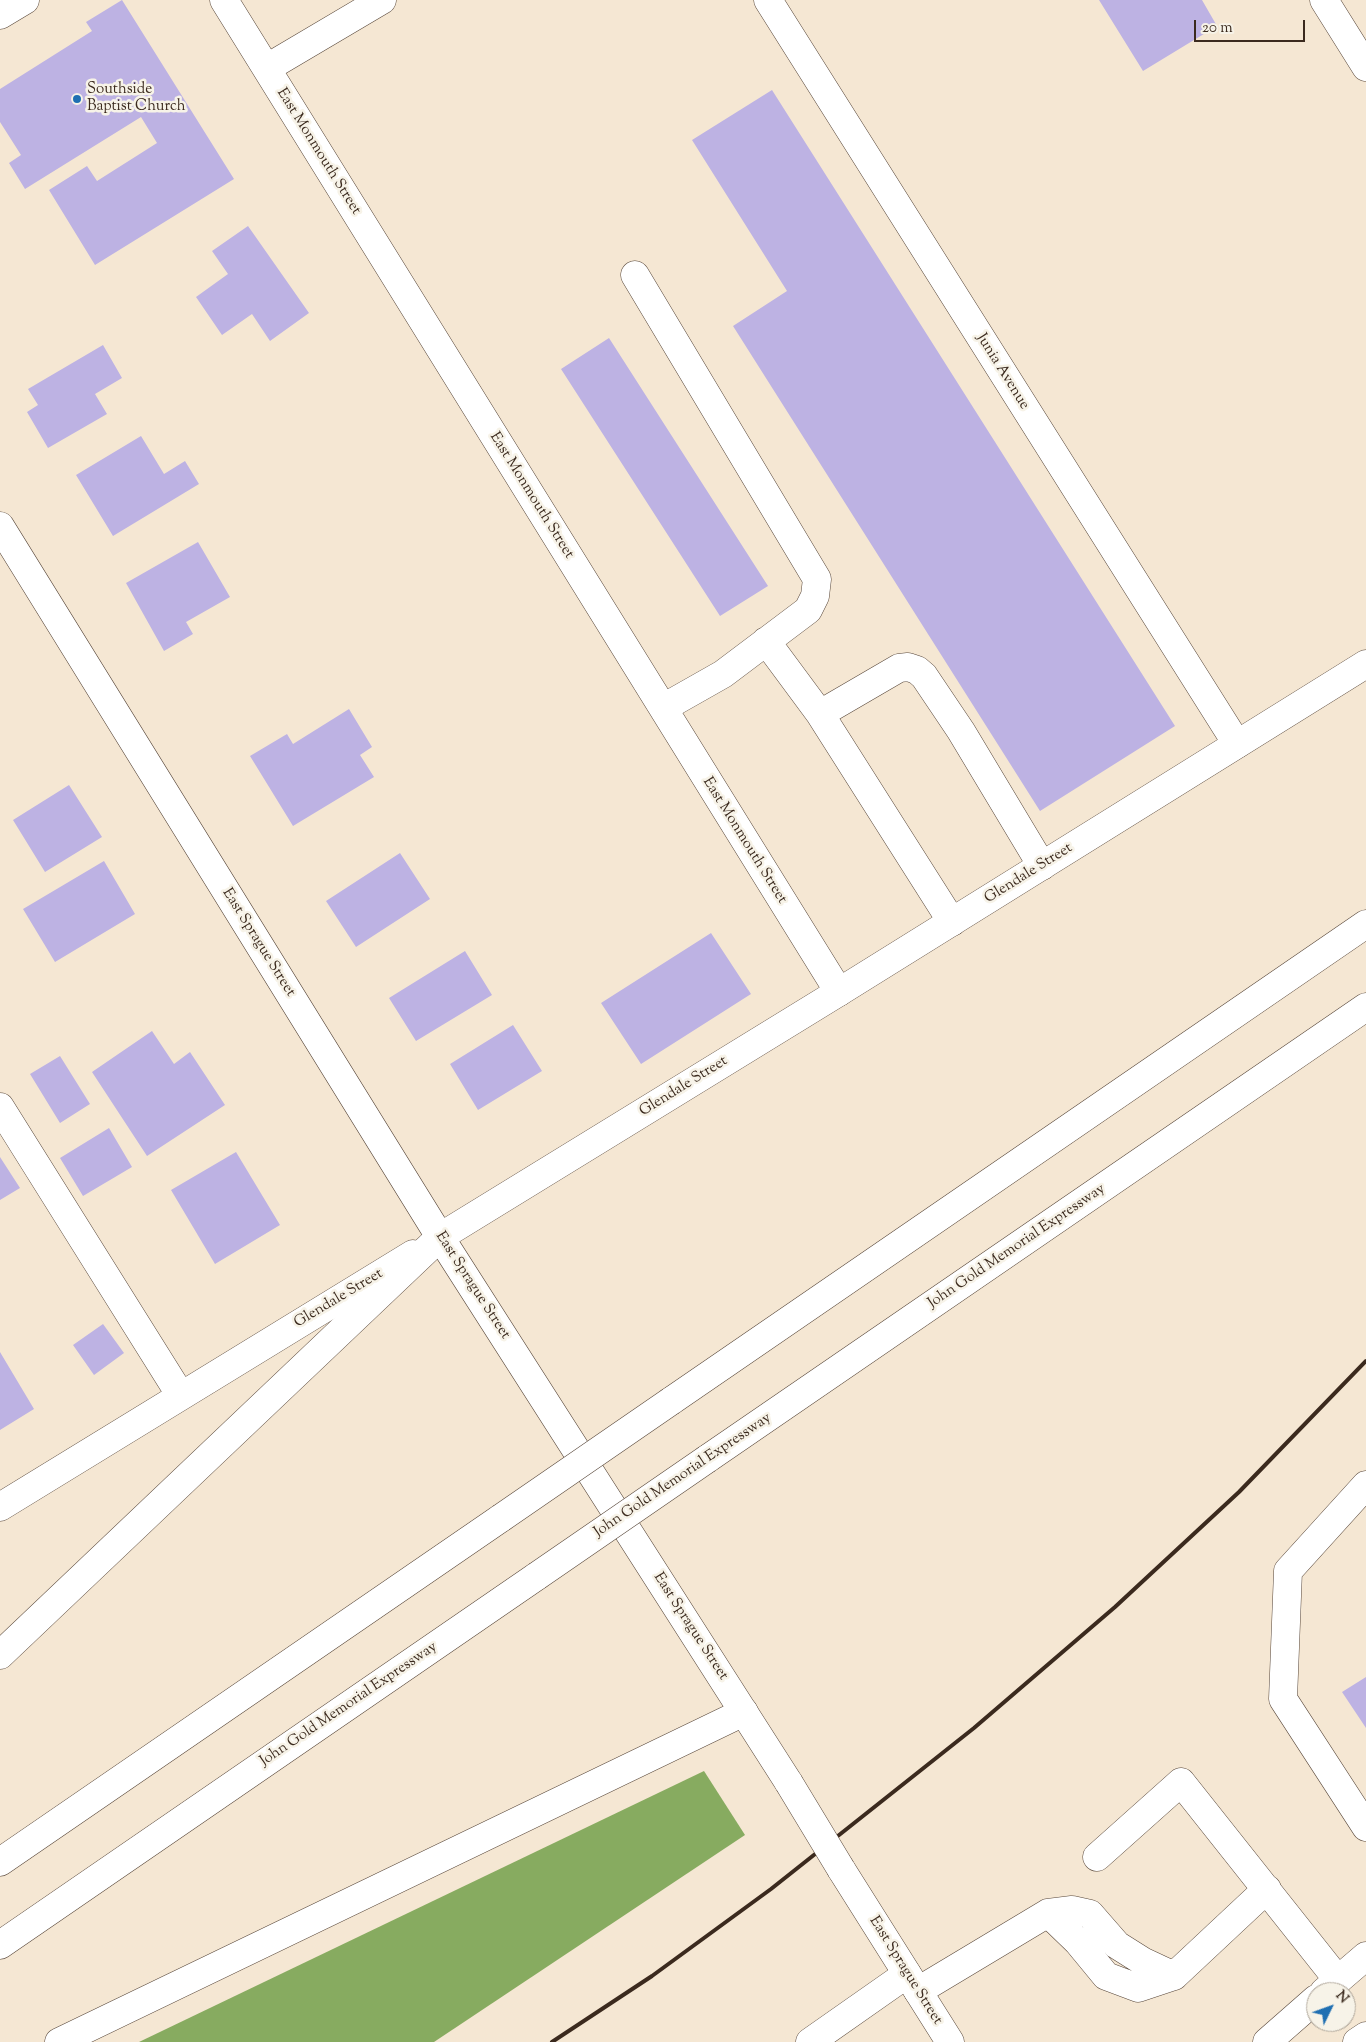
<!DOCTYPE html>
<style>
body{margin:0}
#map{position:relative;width:1366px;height:2042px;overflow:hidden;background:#f5e7d3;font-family:"Sorts Mill Goudy",serif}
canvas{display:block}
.north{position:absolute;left:1306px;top:1982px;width:50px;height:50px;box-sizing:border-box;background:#f7f3e8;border:1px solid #aca397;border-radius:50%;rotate:48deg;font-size:14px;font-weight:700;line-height:20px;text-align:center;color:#3b2a1e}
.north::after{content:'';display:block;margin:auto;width:18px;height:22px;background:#1f6fb2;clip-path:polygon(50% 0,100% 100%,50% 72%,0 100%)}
.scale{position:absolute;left:1194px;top:20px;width:111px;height:22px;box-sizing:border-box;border:2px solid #3b2a1e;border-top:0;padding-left:6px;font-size:15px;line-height:18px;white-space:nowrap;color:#3b2a1e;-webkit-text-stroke:4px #f7f3e8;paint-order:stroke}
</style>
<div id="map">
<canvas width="1366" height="2042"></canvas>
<div class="north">N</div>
<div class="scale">20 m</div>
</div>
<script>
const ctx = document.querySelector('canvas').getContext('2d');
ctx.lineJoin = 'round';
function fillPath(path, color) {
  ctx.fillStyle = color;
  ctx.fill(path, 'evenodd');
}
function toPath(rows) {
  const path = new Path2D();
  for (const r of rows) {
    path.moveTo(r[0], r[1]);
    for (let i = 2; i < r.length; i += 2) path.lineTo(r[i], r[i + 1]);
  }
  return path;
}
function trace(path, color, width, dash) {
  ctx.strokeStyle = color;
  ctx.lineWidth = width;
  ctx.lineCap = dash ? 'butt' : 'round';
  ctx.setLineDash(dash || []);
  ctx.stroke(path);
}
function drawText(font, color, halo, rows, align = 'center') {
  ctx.font = font + ' "Sorts Mill Goudy",serif';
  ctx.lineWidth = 5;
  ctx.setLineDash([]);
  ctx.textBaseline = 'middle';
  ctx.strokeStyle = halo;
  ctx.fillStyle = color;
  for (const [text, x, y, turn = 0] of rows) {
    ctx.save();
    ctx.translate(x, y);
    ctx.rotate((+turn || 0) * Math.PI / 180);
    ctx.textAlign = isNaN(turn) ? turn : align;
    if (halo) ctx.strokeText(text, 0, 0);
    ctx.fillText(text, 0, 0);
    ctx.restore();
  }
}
fillPath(toPath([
 [704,1771,745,1835,434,2042,139,2042]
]), '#87ab60');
fillPath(toPath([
 [122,0,234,179,95,265,49,190,87,166,97,181,157,143,141,117,25,189,9,163,21,155,0,122,0,89,92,31,86,22],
 [1099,0,1202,0,1217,26,1143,71],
 [772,90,1175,726,1040,811,733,326,787,291,692,140],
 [248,226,309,313,270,341,252,314,222,335,196,297,228,274,212,251],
 [609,338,768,586,720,616,561,369],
 [103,345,122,378,95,394,107,414,48,448,27,412,38,405,28,389],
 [141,436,164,474,185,461,199,484,113,536,76,475],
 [198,542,230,597,186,622,193,634,164,651,126,583],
 [349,709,372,747,360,755,374,777,293,826,250,756,287,734,293,744],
 [69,785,102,837,45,872,13,820],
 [400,853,430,899,356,947,326,901],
 [104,861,135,914,55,962,23,909],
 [711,933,751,994,641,1064,601,1003],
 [465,951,492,995,416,1041,389,998],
 [513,1025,542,1071,478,1110,450,1064],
 [152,1031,174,1064,190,1052,225,1105,147,1156,92,1072],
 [60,1056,90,1104,60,1123,30,1074],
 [109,1128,132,1167,83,1196,60,1158],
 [236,1152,280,1225,215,1264,171,1190],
 [0,1157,20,1188,0,1200],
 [103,1324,124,1353,94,1375,73,1345],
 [0,1352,34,1409,0,1430],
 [1366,1677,1366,1728,1342,1692]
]), '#bdb2e3');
const minor = toPath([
 [224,0,839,992],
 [768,0,1237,744],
 [1324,0,1366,67],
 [0,15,25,0],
 [267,68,382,0],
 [635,275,817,579,815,596,808,610,723,674,663,708],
 [766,641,820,714,952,922],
 [820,714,899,668,908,667,917,670,924,676,961,731,1042,866],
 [0,1107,181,1396],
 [1366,1485,1288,1571,1283,1699,1366,1827],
 [0,1507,413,1254],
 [1097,1857,1181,1782,1338,1980],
 [1048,1913,1072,1910,1090,1914,1117,1945,1144,1962,1174,1976],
 [918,1991,1048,1913,1078,1942,1106,1976,1138,1988,1174,1976,1267,1889],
 [810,2042,907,1974],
 [1357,2042,1366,2036]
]);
const major = toPath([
 [0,526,440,1237,789,1783],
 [440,1237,839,992,1366,664],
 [841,1869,950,2042],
 [1324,1992,1366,1956],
 [1267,2042,1316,1999]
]);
const highway = toPath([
 [671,1401,1366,924],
 [707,1459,1366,1007],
 [0,1655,440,1237],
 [0,1862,501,1518],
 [0,1945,537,1576],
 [59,2042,744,1712]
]);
trace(minor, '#574639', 29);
trace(major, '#574639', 29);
trace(highway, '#574639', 29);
trace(minor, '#fff', 28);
trace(major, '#fff', 28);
trace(highway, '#fff', 28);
trace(toPath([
 [552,2042,652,1976,771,1889,974,1728,1115,1607,1239,1492,1366,1361]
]), '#3b2a1e', 4);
const majorBridge = toPath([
 [789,1783,841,1869]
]);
const highwayBridge = toPath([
 [501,1518,671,1401],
 [537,1576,707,1459]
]);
trace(majorBridge, '#574639', 29, []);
trace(highwayBridge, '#574639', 29, []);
trace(majorBridge, '#fff', 28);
trace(highwayBridge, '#fff', 28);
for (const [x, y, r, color] of [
 [77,99,5,"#1f6fb2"]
]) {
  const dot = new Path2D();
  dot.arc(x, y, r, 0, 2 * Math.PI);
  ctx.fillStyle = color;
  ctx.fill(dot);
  trace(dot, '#f7f3e8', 2);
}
drawText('15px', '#3b2a1e', '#f7f3e8', [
 ["Southside",87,90],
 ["Baptist Church",87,107]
], 'left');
drawText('15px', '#3b2a1e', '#f7f3e8', [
 ["East Monmouth Street",318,152,58],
 ["Junia Avenue",1002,372,58],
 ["East Monmouth Street",531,496,58],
 ["East Monmouth Street",744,841,58],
 ["Glendale Street",1029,874,-32],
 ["East Sprague Street",258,943,58],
 ["Glendale Street",684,1087,-32],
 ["John Gold Memorial Expressway",1017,1247,-34],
 ["East Sprague Street",472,1286,57],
 ["Glendale Street",339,1299,-31],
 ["John Gold Memorial Expressway",683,1476,-34],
 ["East Sprague Street",690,1627,57],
 ["John Gold Memorial Expressway",349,1705,-34],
 ["East Sprague Street",905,1971,58]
]);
</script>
